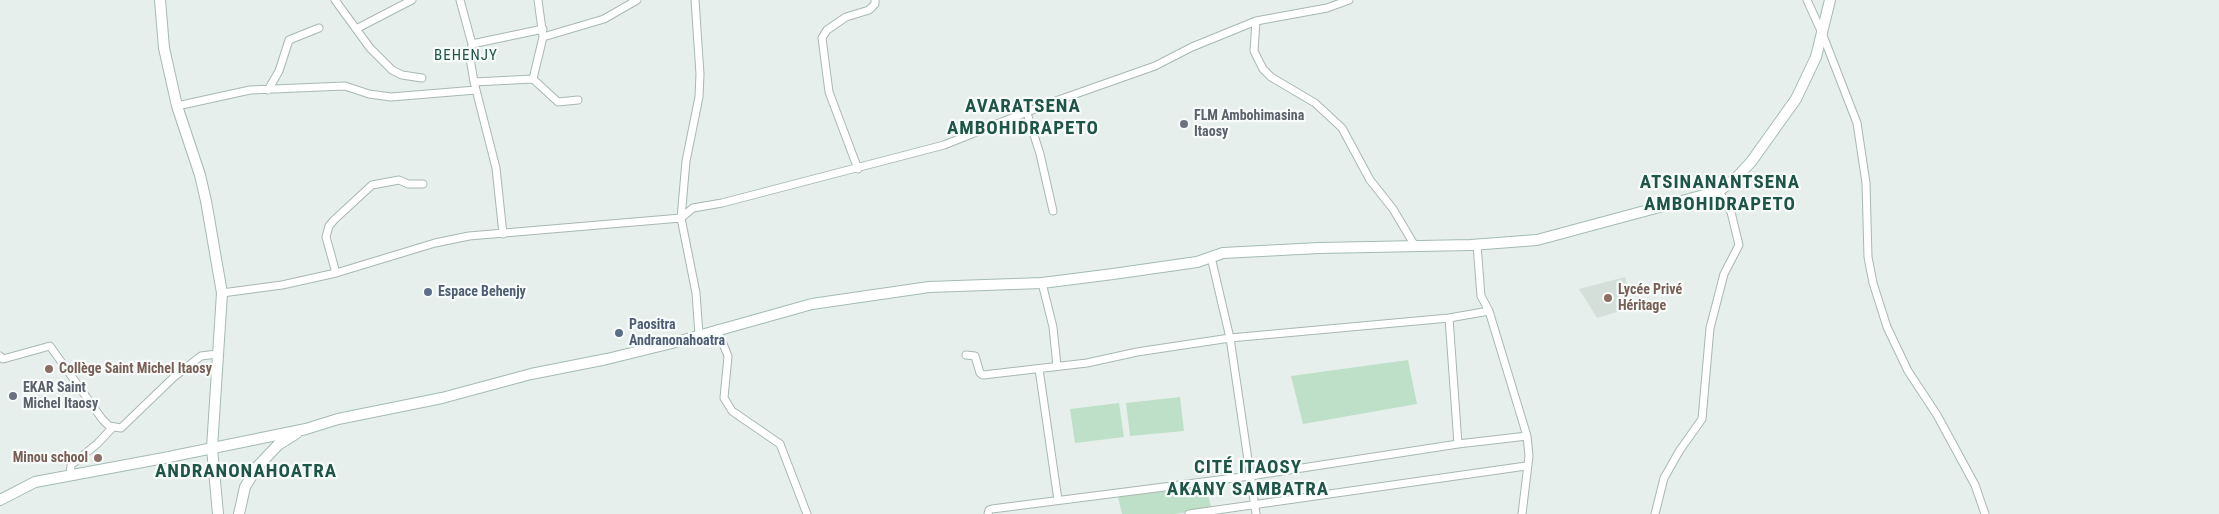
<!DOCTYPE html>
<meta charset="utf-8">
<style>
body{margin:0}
canvas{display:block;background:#e6efeb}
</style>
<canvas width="2219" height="514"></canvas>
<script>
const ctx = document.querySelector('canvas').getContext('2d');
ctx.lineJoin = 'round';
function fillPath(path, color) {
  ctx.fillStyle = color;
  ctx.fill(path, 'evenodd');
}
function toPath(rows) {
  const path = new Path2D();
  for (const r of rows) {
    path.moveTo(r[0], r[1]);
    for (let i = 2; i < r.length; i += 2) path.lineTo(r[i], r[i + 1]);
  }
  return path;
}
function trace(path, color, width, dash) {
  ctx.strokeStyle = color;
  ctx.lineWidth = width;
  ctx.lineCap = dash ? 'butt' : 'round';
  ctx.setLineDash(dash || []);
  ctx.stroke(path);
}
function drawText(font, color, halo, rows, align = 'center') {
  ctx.font = font + ' "Roboto Condensed",sans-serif';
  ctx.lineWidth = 4.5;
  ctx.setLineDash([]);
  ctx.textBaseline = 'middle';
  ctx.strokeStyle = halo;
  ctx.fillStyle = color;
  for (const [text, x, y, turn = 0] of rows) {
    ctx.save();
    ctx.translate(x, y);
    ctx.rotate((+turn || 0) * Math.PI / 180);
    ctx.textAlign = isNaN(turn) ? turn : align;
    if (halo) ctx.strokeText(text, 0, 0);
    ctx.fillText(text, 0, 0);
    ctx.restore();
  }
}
fillPath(toPath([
 [1625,277,1633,307,1597,318,1579,289]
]), '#d4dfda');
fillPath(toPath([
 [1408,360,1417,404,1303,424,1291,376],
 [1180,397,1184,431,1130,436,1126,403],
 [1119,403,1124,437,1075,443,1070,409],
 [1204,483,1212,509,1175,514,1122,514,1118,497]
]), '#bfe0c8');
const street = toPath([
 [335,0,370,48,392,70,402,75,422,78],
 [460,0,472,44,470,58,474,82,496,168,503,234],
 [538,0,543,37,604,19,637,0],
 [695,0,700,74,699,97,686,161,681,218,696,293,699,335],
 [1807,0,1822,33,1857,123,1866,183,1868,257,1873,283,1887,327,1908,371,1937,415,1975,485,1985,514],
 [1256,21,1254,51,1263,69,1271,77,1315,103,1342,128,1370,180,1393,209,1415,246],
 [356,29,412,0],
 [472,44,543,29],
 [533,79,543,37],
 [474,82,533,79,558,102,578,100],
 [268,90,279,71,289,40,319,28],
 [177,106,250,90,345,86,369,94,391,97,476,90],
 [1027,113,1040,154,1053,211],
 [858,169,829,92,822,38,827,30,846,17,869,10,875,4,875,0],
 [1477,245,1481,296,1489,311,1527,436,1529,456,1522,514],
 [1211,257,1230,338,1256,514],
 [336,273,326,237,329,226,334,220,372,185,399,180,408,184,423,184],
 [1042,283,1053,327,1057,366],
 [222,293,282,285,336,273,435,243,469,236,681,218,693,208,722,203,944,145,1050,103,1155,66,1192,47,1256,21,1327,8,1349,0],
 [1449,318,1458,444],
 [717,329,728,356,724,398,732,411,780,444,807,514],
 [966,355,975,356,980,373,983,375,1087,363,1137,352,1230,338,1449,318,1489,311],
 [0,356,3,359,50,346,102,419,109,426,121,428,174,377,201,356,217,354],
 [1039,369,1058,500],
 [70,474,71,465,97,444,113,427],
 [988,514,989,510,992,509,1250,476,1458,444,1527,436],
 [1189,514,1526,466],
 [1655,514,1664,478,1680,450,1702,419,1710,328,1724,274,1739,245,1731,212,1719,191]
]);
const secondary = toPath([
 [160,0,164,48,177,106,200,175,206,201,222,293,212,448,218,514],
 [0,500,35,482,164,458,306,429,338,419,442,398,531,374,607,359,680,341,812,304,929,287,1042,283,1113,274,1197,262,1223,253,1319,248,1471,245,1537,240,1719,191,1736,178,1751,162,1796,99,1816,57,1830,0],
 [239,514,245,487,257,467,278,445,297,433]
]);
trace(street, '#a8b8b2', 9);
trace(secondary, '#a4bbb3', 12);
trace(street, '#fff', 7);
trace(secondary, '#fff', 10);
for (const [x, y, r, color] of [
 [1184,124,5,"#6b7280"],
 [428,292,5,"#5c6f8a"],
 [1608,298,5,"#8d6e63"],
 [619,333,5,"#5c6f8a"],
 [49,369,5,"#8d6e63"],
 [13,396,5,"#6b7280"],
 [98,458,5,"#8d6e63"]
]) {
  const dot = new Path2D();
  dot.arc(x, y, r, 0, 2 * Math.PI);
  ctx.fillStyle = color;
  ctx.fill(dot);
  trace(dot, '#f7fbf9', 2);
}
drawText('bold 14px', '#5b616d', '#f7fbf9', [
 ["FLM Ambohimasina",1194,116],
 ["Itaosy",1194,132],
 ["EKAR Saint",23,388],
 ["Michel Itaosy",23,404]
], 'left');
drawText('bold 14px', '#785e54', '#f7fbf9', [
 ["Lycée Privé",1618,290],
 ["Héritage",1618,306],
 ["Collège Saint Michel Itaosy",59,369],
 ["Minou school",88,458,"right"]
], 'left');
drawText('bold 14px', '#4e5e75', '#f7fbf9', [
 ["Espace Behenjy",438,292],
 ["Paositra",629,325],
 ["Andranonahoatra",629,341]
], 'left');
ctx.letterSpacing = '1px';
drawText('15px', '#1f5548', '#f7fbf9', [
 ["BEHENJY",466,56]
]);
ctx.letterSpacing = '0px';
ctx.letterSpacing = '1px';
drawText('bold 19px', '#1f5548', '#f7fbf9', [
 ["AVARATSENA",1023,107],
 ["AMBOHIDRAPETO",1023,129],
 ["ATSINANANTSENA",1720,183],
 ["AMBOHIDRAPETO",1720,205],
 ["CITÉ ITAOSY",1248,468],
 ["AKANY SAMBATRA",1248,490],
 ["ANDRANONAHOATRA",246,472]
]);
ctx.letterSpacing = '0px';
</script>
